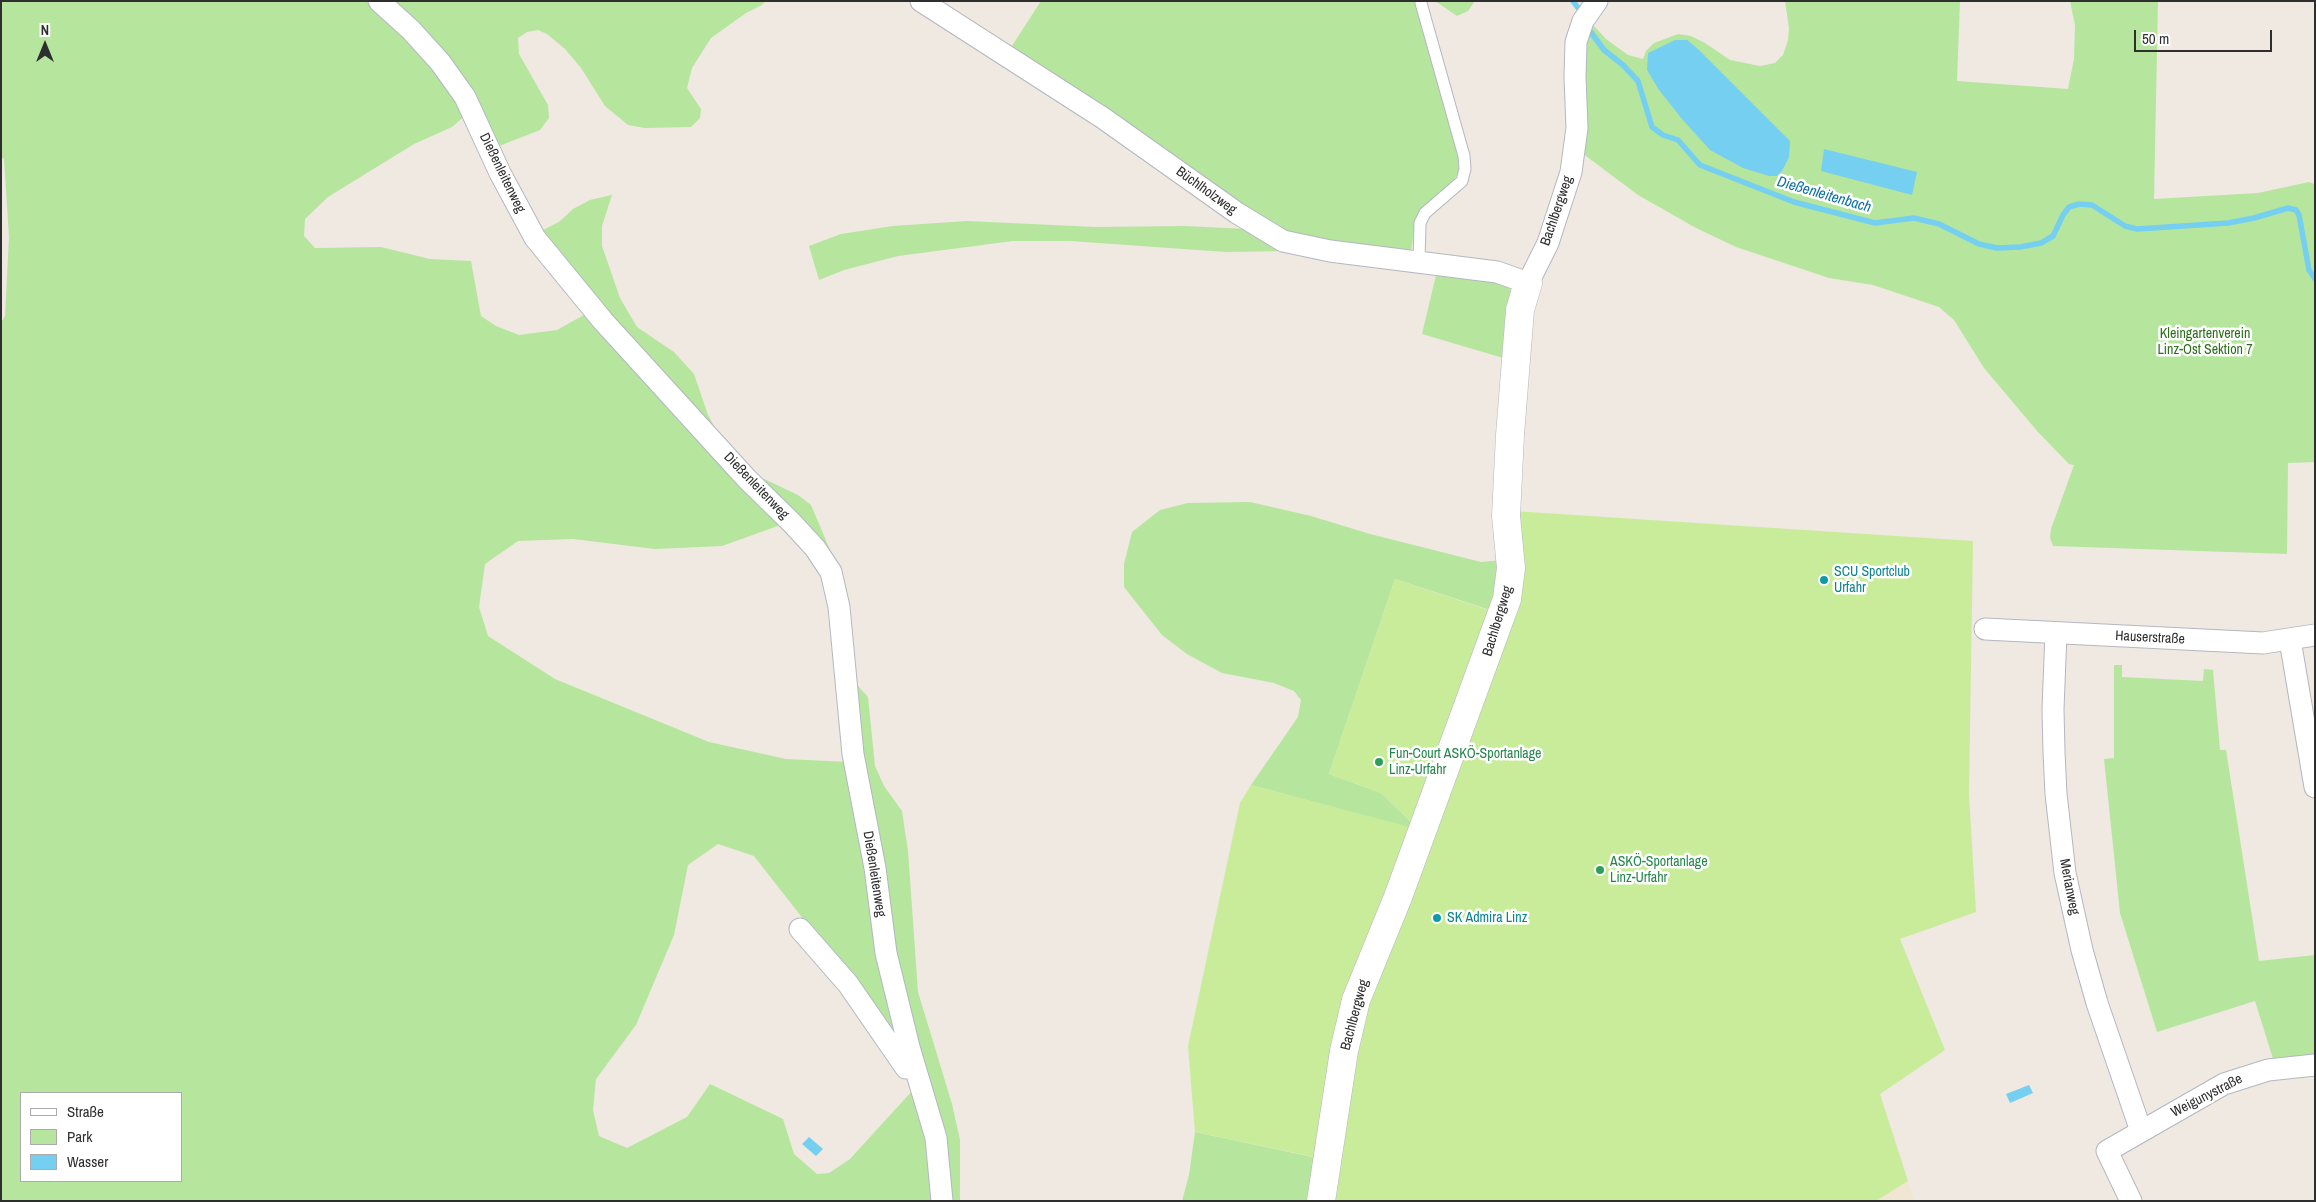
<!DOCTYPE html>
<meta charset="utf-8">
<style>
body{margin:0}
#map{position:relative;width:2316px;height:1202px;overflow:hidden;background:#efe9e1;font-family:"Archivo Narrow",sans-serif}
canvas{display:block}
.frame{position:absolute;inset:0;border:2px solid #2e2e2e;pointer-events:none}
.legend{position:absolute;left:20px;top:1092px;width:162px;height:90px;box-sizing:border-box;background:#fff;border:1px solid #ababab;margin:0;padding:6px 9px;list-style:none;font-size:15px;color:#2e2e2e}
.legend li{display:flex;align-items:center;gap:10px;height:25px}
.legend b{width:25px;border:1px solid #ababab}
.north{position:absolute;left:20px;top:20px;width:50px;height:50px;-webkit-text-stroke:4px #fff;paint-order:stroke;rotate:0deg;font-size:14px;font-weight:700;line-height:20px;text-align:center;color:#2e2e2e}
.north::after{content:'';display:block;margin:auto;width:18px;height:22px;background:#2e2e2e;clip-path:polygon(50% 0,100% 100%,50% 72%,0 100%)}
.scale{position:absolute;left:2134px;top:30px;width:138px;height:22px;box-sizing:border-box;border:2px solid #2e2e2e;border-top:0;padding-left:6px;font-size:15px;line-height:18px;white-space:nowrap;color:#2e2e2e;-webkit-text-stroke:4px #fff;paint-order:stroke}
</style>
<div id="map">
<canvas width="2316" height="1202"></canvas>
<div class="frame"></div>
<ul class="legend">
<li><b style="height:6px;background:#fff"></b>Straße</li>
<li><b style="height:14px;background:#b6e59e"></b>Park</li>
<li><b style="height:14px;background:#75cff0"></b>Wasser</li>
</ul>
<div class="north">N</div>
<div class="scale">50 m</div>
</div>
<script>
const ctx = document.querySelector('canvas').getContext('2d');
ctx.lineJoin = 'round';
function fillPath(path, color) {
  ctx.fillStyle = color;
  ctx.fill(path, 'evenodd');
}
function toPath(rows) {
  const path = new Path2D();
  for (const r of rows) {
    path.moveTo(r[0], r[1]);
    for (let i = 2; i < r.length; i += 2) path.lineTo(r[i], r[i + 1]);
  }
  return path;
}
function trace(path, color, width, dash) {
  ctx.strokeStyle = color;
  ctx.lineWidth = width;
  ctx.lineCap = dash ? 'butt' : 'round';
  ctx.setLineDash(dash || []);
  ctx.stroke(path);
}
function drawText(font, color, halo, rows, align = 'center') {
  ctx.font = font + ' "Archivo Narrow",sans-serif';
  ctx.lineWidth = 5;
  ctx.setLineDash([]);
  ctx.textBaseline = 'middle';
  ctx.strokeStyle = halo;
  ctx.fillStyle = color;
  for (const [text, x, y, turn = 0] of rows) {
    ctx.save();
    ctx.translate(x, y);
    ctx.rotate((+turn || 0) * Math.PI / 180);
    ctx.textAlign = isNaN(turn) ? turn : align;
    if (halo) ctx.strokeText(text, 0, 0);
    ctx.fillText(text, 0, 0);
    ctx.restore();
  }
}
fillPath(toPath([
 [1908,1181,1914,1201,1876,1201]
]), '#f0e6d1');
fillPath(toPath([
 [1,1,373,1,412,39,468,113,452,127,414,144,328,197,305,219,304,236,315,248,381,247,430,259,471,261,481,316,496,326,519,335,557,330,591,311,786,523,722,546,655,549,573,539,518,541,485,564,479,607,488,636,555,679,709,742,786,759,848,762,906,1055,874,1011,855,975,829,952,754,856,718,844,688,865,674,935,636,1025,596,1079,593,1110,599,1136,627,1148,687,1117,710,1084,783,1119,794,1154,817,1174,829,1173,850,1159,913,1090,923,1109,938,1201,1,1201,1,323,5,316,9,237,4,159,1,157],
 [21,1093,181,1093,181,1181,21,1181],
 [386,1,765,1,762,5,746,13,711,38,692,68,687,88,701,109,700,118,691,127,645,128,628,125,605,106,581,68,565,49,547,34,538,30,527,32,518,38,519,54,548,105,549,118,540,130,494,148],
 [1041,1,1416,1,1459,154,1460,169,1453,182,1415,223,1411,251,1319,240,1290,234,1269,223,1215,186,1146,135,1010,49],
 [1435,1,1475,1,1468,11,1457,16],
 [1785,1,1960,1,1957,81,2068,89,2074,59,2075,25,2070,1,2158,1,2154,199,2258,193,2309,182,2315,184,2315,462,2288,463,2287,554,2053,546,2050,538,2051,529,2074,465,2069,464,2038,432,1984,368,1954,320,1939,307,1873,285,1829,278,1736,247,1696,228,1638,195,1582,153,1583,50,1592,24,1606,39,1628,55,1643,59,1646,51,1654,43,1678,34,1691,36,1705,43,1730,60,1760,66,1775,63,1783,55,1788,40,1789,28],
 [612,195,602,226,602,246,620,298,637,327,674,352,694,374,708,415,719,435,747,467,760,477,798,495,811,505,847,590,847,613,763,489,539,232,559,222,573,209,590,200],
 [967,221,1096,227,1185,226,1247,229,1289,251,1226,252,1070,241,1013,241,898,256,844,270,819,280,809,246,841,234,893,226],
 [1437,271,1508,284,1512,294,1510,360,1422,334],
 [1250,502,1311,516,1370,534,1481,562,1504,560,1496,612,1395,579,1329,774,1381,793,1412,823,1410,828,1251,785,1298,717,1301,700,1294,691,1274,683,1222,673,1187,654,1162,635,1124,587,1124,564,1132,532,1160,510,1188,503],
 [2114,665,2122,665,2122,677,2203,681,2204,669,2213,670,2220,750,2226,750,2259,961,2315,955,2315,1059,2274,1062,2255,1001,2157,1032,2120,913,2104,759,2114,758],
 [850,686,858,686,868,697,875,766,884,786,902,811,908,851,918,992,952,1104,960,1140,960,1201,947,1201,900,997],
 [1195,1132,1322,1159,1314,1201,1182,1201,1189,1175]
]), '#b6e59e');
fillPath(toPath([
 [1513,511,1973,541,1969,794,1976,912,1900,939,1945,1050,1880,1094,1908,1181,1876,1201,1331,1201,1338,1162,1195,1132,1188,1046,1240,803,1251,785,1410,827,1411,822,1381,793,1329,774,1395,579,1509,617]
]), '#c9ec9a');
fillPath(toPath([
 [1675,40,1687,40,1698,49,1790,141,1789,157,1782,171,1777,176,1769,176,1743,168,1710,150,1682,119,1659,90,1647,70,1648,53],
 [1824,149,1917,172,1912,195,1821,171],
 [2029,1085,2033,1093,2010,1103,2006,1094],
 [809,1137,823,1149,816,1156,802,1144]
]), '#75cff0');
trace(toPath([
 [1573,1,1582,13],
 [1587,27,1604,50,1623,65,1638,81,1652,127,1663,135,1678,140,1700,165,1794,202,1875,223,1914,218,1939,224,1979,244,1997,248,2020,247,2041,243,2053,236,2063,215,2069,207,2079,204,2092,205,2125,226,2137,229,2228,223,2254,218,2288,208,2296,210,2299,215,2309,270,2315,279]
]), '#75cff0', 5.5);
const lane = toPath([
 [1419,261,1420,223,1425,213,1462,181,1465,169,1464,156,1421,3]
]);
const street = toPath([
 [379,1,411,30,440,62,465,97,500,173,535,238,603,321,747,479,792,523,815,548,831,572,839,607,853,754,875,868,886,953,909,1047,936,1138,942,1201],
 [921,1,1103,118,1237,213,1283,241,1330,251,1497,272,1528,283,1548,243,1571,172,1577,128,1575,77,1576,42,1583,21,1597,1],
 [1985,629,2263,643,2315,635],
 [2056,633,2053,709,2054,752,2056,794,2065,873,2082,950,2097,1003,2141,1131],
 [2290,640,2315,787],
 [800,929,848,984,906,1068,914,1068],
 [2131,1201,2107,1151,2224,1084,2268,1070,2315,1065]
]);
const secondary = toPath([
 [1321,1201,1344,1051,1356,1000,1398,897,1507,599,1511,568,1506,516,1510,435,1520,310,1528,283]
]);
trace(lane, '#b4b7c1', 13);
trace(street, '#b4b7c1', 23);
trace(secondary, '#b4b7c1', 29);
trace(lane, '#fff', 11);
trace(street, '#fff', 21);
trace(secondary, '#fff', 28);
for (const [x, y, r, color] of [
 [1824,580,5,"#0f9aa8"],
 [1379,762,5,"#2e9e5b"],
 [1600,870,5,"#2e9e5b"],
 [1437,918,5,"#0f9aa8"]
]) {
  const dot = new Path2D();
  dot.arc(x, y, r, 0, 2 * Math.PI);
  ctx.fillStyle = color;
  ctx.fill(dot);
  trace(dot, '#fff', 2);
}
drawText('14px', '#2e2e2e', '#fff', [
 ["Dießenleitenweg",502,173,64],
 ["Büchlholzweg",1206,191,36],
 ["Bachlbergweg",1557,211,-71],
 ["Dießenleitenweg",756,486,46],
 ["Bachlbergweg",1498,621,-73],
 ["Hauserstraße",2150,638,3],
 ["Dießenleitenweg",874,874,81],
 ["Merianweg",2069,887,79],
 ["Bachlbergweg",1355,1015,-75],
 ["Weigunystraße",2207,1096,-27]
]);
drawText('14px', '#2c6e1b', '#fff', [
 ["Kleingartenverein",2205,334],
 ["Linz-Ost Sektion 7",2205,350]
]);
drawText('14px', '#0d838f', '#fff', [
 ["SCU Sportclub",1834,572],
 ["Urfahr",1834,588],
 ["SK Admira Linz",1447,918]
], 'left');
drawText('14px', '#27864d', '#fff', [
 ["Fun-Court ASKÖ-Sportanlage",1389,754],
 ["Linz-Urfahr",1389,770],
 ["ASKÖ-Sportanlage",1610,862],
 ["Linz-Urfahr",1610,878]
], 'left');
drawText('italic 15px', '#0d6fa3', '#fff', [
 ["Dießenleitenbach",1824,195,16]
]);
</script>
